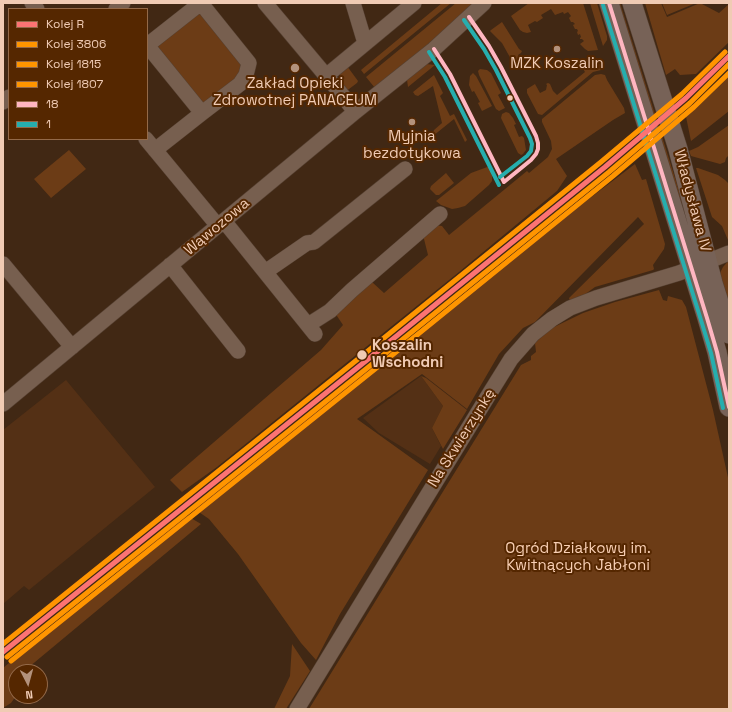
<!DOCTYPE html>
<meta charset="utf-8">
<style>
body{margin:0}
#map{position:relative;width:732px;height:712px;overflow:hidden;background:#412814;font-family:"Space Grotesk",sans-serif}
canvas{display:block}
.frame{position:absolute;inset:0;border:4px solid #f0cbb4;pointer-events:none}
.legend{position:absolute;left:8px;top:8px;width:140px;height:132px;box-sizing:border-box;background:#552700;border:1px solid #936948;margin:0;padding:5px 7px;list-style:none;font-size:12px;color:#f0cbb4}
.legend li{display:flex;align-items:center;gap:8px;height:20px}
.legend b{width:20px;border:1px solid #936948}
.north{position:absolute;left:8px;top:664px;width:40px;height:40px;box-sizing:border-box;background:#552700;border:1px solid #936948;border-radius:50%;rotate:174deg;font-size:11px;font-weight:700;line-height:16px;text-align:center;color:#f0cbb4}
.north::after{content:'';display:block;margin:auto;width:14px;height:18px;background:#b3927c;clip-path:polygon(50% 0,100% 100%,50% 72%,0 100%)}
</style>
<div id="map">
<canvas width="732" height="712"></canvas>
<div class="frame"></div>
<ul class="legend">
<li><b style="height:5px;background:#fc7373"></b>Kolej R</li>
<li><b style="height:5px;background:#ff9500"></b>Kolej 3806</li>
<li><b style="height:5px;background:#ff9500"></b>Kolej 1815</li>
<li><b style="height:5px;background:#ff9500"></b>Kolej 1807</li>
<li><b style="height:5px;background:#ffb6c1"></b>18</li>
<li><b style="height:5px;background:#26aeae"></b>1</li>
</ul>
<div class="north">N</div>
</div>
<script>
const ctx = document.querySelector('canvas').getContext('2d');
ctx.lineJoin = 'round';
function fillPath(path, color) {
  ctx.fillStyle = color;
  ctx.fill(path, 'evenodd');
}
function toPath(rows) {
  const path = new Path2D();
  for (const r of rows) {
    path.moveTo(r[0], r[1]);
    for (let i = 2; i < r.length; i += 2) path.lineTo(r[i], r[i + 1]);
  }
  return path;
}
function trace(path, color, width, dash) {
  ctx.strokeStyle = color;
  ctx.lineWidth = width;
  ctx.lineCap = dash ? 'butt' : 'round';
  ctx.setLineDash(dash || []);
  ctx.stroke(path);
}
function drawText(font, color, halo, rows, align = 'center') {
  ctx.font = font + ' "Space Grotesk",sans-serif';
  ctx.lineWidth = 4;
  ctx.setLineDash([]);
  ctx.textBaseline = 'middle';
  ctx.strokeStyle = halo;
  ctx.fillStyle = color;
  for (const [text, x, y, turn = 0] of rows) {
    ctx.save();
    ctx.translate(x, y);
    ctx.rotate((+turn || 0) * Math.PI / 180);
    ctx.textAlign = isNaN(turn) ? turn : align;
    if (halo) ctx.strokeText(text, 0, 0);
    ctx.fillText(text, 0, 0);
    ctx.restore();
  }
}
fillPath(toPath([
 [421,376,443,406,432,428,441,446,430,464,379,433,363,418],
 [66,380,155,487,29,590,24,586,3,604,3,430]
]), '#543015');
fillPath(toPath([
 [442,3,451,3,364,74,361,70],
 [456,3,475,3,443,32,375,88,366,77],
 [529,3,583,3,598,50,588,51,585,49,580,44,584,41,582,39,580,39,580,38,581,37,580,34,578,35,577,32,578,31,577,29,575,29,573,25,575,24,573,22,571,22,569,18,571,16,568,12,564,14,563,12,555,15,551,9,541,15,543,18,537,22,535,21,528,25,531,32,527,33,523,32,520,30,511,16],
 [590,3,597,3,607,36,607,40,603,46],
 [615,3,620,3,691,229,686,231],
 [645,3,661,3,667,17,700,3,719,13,729,4,729,42,696,74,680,75,675,69,666,75],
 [662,3,696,3,667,15],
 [198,10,246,64,241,79,203,109,154,46],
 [502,22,519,49,522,51,521,53,518,55,520,58,513,62,512,61,502,43,490,31,491,30],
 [426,64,435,65,408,87,407,80,410,76],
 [586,64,602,64,603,68,601,70,593,72,542,115,538,114,527,93,527,89,535,84,540,93,546,90,547,85,546,84,548,83,550,84,553,91,557,95,585,72,582,67,583,65],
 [347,66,358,81,357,83,345,92,340,83,340,74],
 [480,69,487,70,491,73,501,93,498,95,505,108,499,111,496,109,479,75,478,71],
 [729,70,729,111,691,141,685,112],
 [473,73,476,76,492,106,482,111,478,103,480,102,474,91,472,92,469,85,470,76],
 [601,74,605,75,607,80,624,108,625,113,613,120,556,159,567,176,557,191,459,272,217,467,182,492,170,480,321,350,343,325,335,313,372,282,384,293,428,255,423,235,434,225,442,226,449,235,527,171,529,173,548,157,552,149,551,141,542,122,542,119,595,75],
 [434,75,443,93,440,96,450,116,454,114,467,140,465,142,454,119,428,140,426,138,433,133,434,130,442,123,433,86,418,96,415,95,413,92],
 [506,112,509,113,513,118,516,124,514,125,519,137,522,136,524,138,526,150,523,154,521,155,518,153,501,118,502,114],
 [729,125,729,155,726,158,725,162,720,164,691,156,689,151,698,147],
 [69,150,86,169,51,198,34,179],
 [635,164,642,180,646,179,665,244,664,249,653,265,654,269,653,270,595,287,584,295,570,301,569,298,644,224,638,217,535,322,523,328,499,354,467,409,422,374,357,419,428,470,340,614,316,660,301,643,238,554,209,519,193,508,379,360,485,282,557,223],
 [490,166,492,176,492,181,489,185,465,206,458,208,452,209,441,205,436,201,471,173],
 [696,168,698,168,718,175,725,180,729,184,729,240,728,240,722,226,712,217],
 [446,173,454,183,439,195,436,195,430,189,431,186],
 [729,260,729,315,720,273,723,267],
 [659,290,663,300,667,301,668,296,682,300,686,307,713,410,729,482,729,709,309,709,521,365,531,360,531,356,536,352,535,343,550,329,583,313,615,302],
 [421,376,426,378,467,410,443,449,432,428,443,406],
 [186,515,201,524,23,672,16,672,16,696,11,703,3,708,3,668],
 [292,644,310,671,286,709,274,709,290,676]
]), '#6c3c16');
const minor = toPath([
 [32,3,37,9],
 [265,3,343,96,355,112],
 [353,3,365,43],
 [116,9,123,3],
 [326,76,414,3],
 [3,102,9,97],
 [146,139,218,226],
 [155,150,202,113,240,84,246,75,249,63,204,7,197,6,150,43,150,49,202,113],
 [224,221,315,334],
 [3,264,72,347],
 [170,265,238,351],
 [265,272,307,243,314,242,405,169],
 [308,325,330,311,352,290,440,214],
 [3,404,355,112,434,49,484,3],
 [297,709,488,396,511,359,533,334,552,319,570,308,596,298,679,273,729,253]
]);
const major = toPath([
 [609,3,707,318,717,352,729,407],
 [632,3,678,149,713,283,729,334]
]);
trace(minor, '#564132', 16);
trace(major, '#564132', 20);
trace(minor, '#775f4f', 15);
trace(major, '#776257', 19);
trace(toPath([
 [609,3,707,318,717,352,729,407],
 [469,17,489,46,501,67,536,136,538,143,538,149,536,154,531,160,504,182],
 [434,49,450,74,504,182]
]), '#ffb6c1', 4);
trace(toPath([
 [603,5,701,320,711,353,723,408],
 [464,20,484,49,496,70,530,138,532,144,531,151,527,156,500,177],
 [429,52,445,77,499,185]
]), '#26aeae', 4);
trace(toPath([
 [3,652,367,360,605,167,686,98,729,56]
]), '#fc7373', 5);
trace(toPath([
 [7,657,371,365,609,172,690,103,729,64]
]), '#ff9500', 5);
trace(toPath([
 [3,644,363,355,601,162,682,94,725,52]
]), '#ff9500', 5);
trace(toPath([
 [11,661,375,369,613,176,694,107,729,73]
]), '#ff9500', 5);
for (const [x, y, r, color] of [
 [557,49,4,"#b3927c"],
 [295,68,5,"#b3927c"],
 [510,98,3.5,"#f0cbb4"],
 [412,122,4,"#b3927c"],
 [362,355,5.5,"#f0cbb4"]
]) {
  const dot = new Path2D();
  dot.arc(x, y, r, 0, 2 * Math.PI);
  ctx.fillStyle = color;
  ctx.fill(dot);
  trace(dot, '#552700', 1.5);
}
drawText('15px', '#f0cbb4', '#552700', [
 ["MZK Koszalin",557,64],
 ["Zakład Opieki",295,84],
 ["Zdrowotnej PANACEUM",295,101],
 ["Myjnia",412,137],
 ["bezdotykowa",412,154]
]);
drawText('15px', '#f0cbb4', '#552700', [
 ["Władysława IV",692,201,75],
 ["Wąwozowa",217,227,-40],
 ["Na Skwierzynkę",462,438,-58]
]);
drawText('bold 15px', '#f0cbb4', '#552700', [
 ["Koszalin",372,346],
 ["Wschodni",372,363]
], 'left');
drawText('15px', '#f9d0b5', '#552700', [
 ["Ogród Działkowy im.",578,549],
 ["Kwitnących Jabłoni",578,566]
]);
</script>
